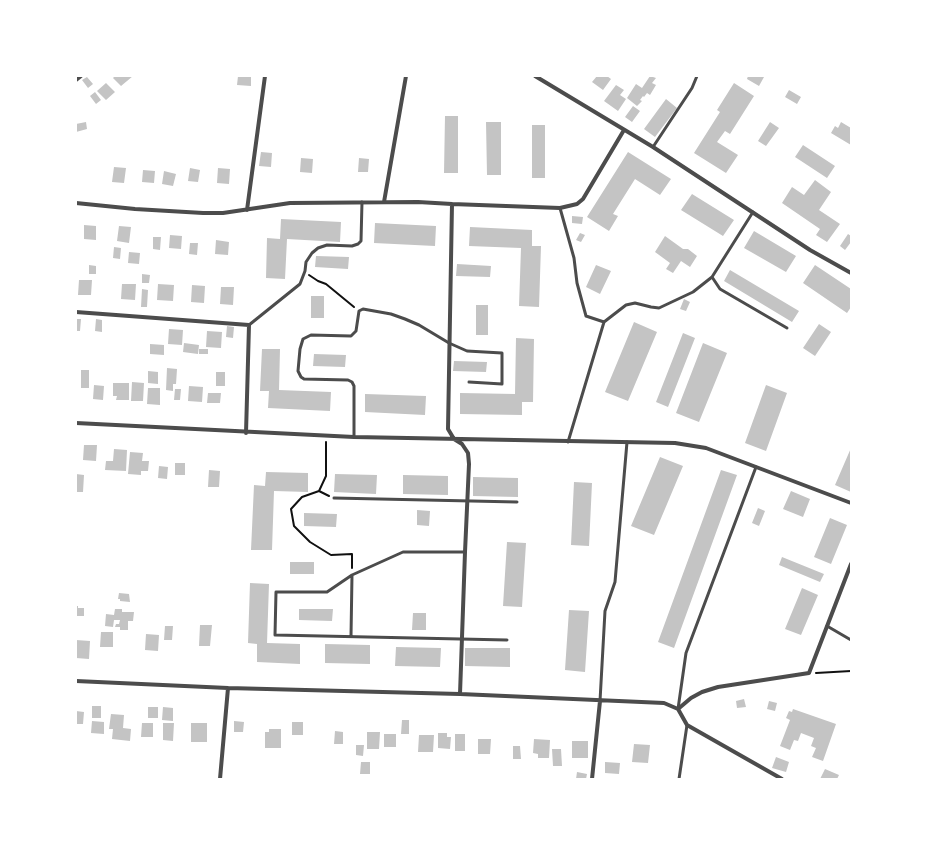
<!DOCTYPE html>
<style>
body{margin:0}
#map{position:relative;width:927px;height:855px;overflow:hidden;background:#fff;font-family:"DejaVu Sans",sans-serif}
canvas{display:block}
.frame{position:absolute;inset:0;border:77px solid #fff;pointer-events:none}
</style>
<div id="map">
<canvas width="927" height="855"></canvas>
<div class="frame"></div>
</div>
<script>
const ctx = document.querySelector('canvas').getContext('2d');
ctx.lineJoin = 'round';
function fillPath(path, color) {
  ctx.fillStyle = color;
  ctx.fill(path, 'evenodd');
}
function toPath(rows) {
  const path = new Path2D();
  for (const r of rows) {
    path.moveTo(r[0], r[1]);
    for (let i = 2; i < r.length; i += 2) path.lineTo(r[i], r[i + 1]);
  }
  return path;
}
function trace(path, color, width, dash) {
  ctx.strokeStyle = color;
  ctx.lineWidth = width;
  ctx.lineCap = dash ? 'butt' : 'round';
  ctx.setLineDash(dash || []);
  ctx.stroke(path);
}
fillPath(toPath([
 [115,76,133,76,121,86,113,78],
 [238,76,251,76,251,86,237,85],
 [597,76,607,76,611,79,603,90,592,82],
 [650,76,656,78,652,83,656,85,650,95,647,93,644,97,643,96,640,100,642,101,637,106,627,98,636,84,642,88],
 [748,76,763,76,764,77,759,86,747,79],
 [87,77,93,84,88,88,82,80],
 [106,83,115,92,106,100,97,91],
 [734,83,754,96,730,134,725,131,717,142,738,155,726,173,694,153,720,112,717,110],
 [616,85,624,90,620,95,626,99,618,111,604,101],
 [789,90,801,97,797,104,785,97],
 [95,92,101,100,96,104,90,96],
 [666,99,677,108,655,137,644,129],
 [633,106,640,111,632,122,625,117],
 [445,116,458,116,458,173,444,173],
 [86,122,87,129,76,132,76,124],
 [486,122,501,122,501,175,487,175],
 [770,122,779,128,766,146,758,141],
 [841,122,851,128,850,135,851,136,851,145,831,133,835,126,838,128],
 [532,125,545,125,545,178,532,178],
 [803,145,835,166,827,178,795,157],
 [261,152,272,153,271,167,259,166],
 [628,152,671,179,660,195,635,179,613,214,618,216,609,231,587,217],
 [301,158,313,159,312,173,300,172],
 [359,158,369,159,368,172,358,172],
 [114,167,126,168,124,183,112,182],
 [190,168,200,170,198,182,188,181],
 [218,168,230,169,229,184,217,183],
 [143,170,155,171,154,183,142,182],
 [164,171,176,174,173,186,162,184],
 [815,180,831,192,819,210,840,224,827,242,816,235,820,229,782,203,792,187,804,195],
 [692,194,734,220,723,236,681,210],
 [572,216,583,217,582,224,572,223],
 [281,219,341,222,340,242,287,239,285,279,266,278,267,238,280,239],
 [375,223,436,226,435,246,374,243],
 [84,225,96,226,96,240,84,239],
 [119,226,131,227,129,243,117,241],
 [470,227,532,230,532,246,541,246,539,307,519,306,521,248,469,246],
 [754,231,796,256,786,272,744,248],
 [580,233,585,235,581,242,576,240],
 [848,234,851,236,851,242,845,250,840,246],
 [170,235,182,236,181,249,169,248],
 [665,236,683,249,688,249,697,256,690,267,681,261,673,273,666,269,670,263,655,252],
 [153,237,161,237,160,250,153,249],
 [216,240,229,242,228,255,215,254],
 [190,243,198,243,197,255,189,254],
 [114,247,121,248,120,259,113,258],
 [129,252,140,253,139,264,128,263],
 [316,256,349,257,348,269,315,267],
 [457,264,491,266,490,277,456,276],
 [89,265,96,266,96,274,89,274],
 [596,265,611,271,600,294,586,287],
 [815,265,851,289,851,307,847,313,803,283],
 [730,270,799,311,792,322,724,281],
 [142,274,150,275,149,283,142,283],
 [79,280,92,280,91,295,78,295],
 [122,284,136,284,135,300,121,299],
 [158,284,174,285,173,301,157,300],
 [192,285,205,286,204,303,191,302],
 [221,287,234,287,233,305,220,304],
 [142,289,148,290,147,307,141,307],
 [311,296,324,296,324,318,311,318],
 [684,299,690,302,686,311,680,309],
 [476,305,488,305,488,335,476,335],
 [76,319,81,319,80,331,76,331],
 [96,319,102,320,102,332,95,331],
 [634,322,657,332,628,401,605,392],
 [819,324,831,332,815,356,803,348],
 [227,326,234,327,233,338,226,337],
 [169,329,183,330,182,345,168,344],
 [207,331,222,332,221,348,206,347],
 [683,333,695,338,668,407,656,402],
 [516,338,534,339,533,402,522,402,522,415,460,414,460,393,515,394],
 [184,343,199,345,198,354,183,352],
 [703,343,727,353,699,422,676,413],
 [150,344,164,345,164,355,150,354],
 [199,349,208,349,208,354,199,354],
 [262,349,280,349,279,390,331,392,330,411,268,408,269,391,260,391],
 [314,354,346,355,345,367,313,366],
 [454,361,487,362,486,372,453,371],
 [167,368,177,369,176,384,173,384,173,391,166,390],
 [81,370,89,370,89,388,81,388],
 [148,371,158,372,158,384,148,383],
 [216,372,225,372,225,386,216,386],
 [132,382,144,383,143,401,131,401],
 [113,383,129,383,129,400,116,400,117,396,113,396],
 [94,385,104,386,103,400,93,399],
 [766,385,787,393,766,451,745,443],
 [189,386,203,387,202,402,188,401],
 [148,388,160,388,160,405,147,404],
 [175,389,181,389,180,400,174,400],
 [208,393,221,393,220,403,207,403],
 [365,394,426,396,425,415,365,412],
 [84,445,97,445,96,461,83,460],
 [851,448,851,492,835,485],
 [114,449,127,450,126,471,105,470,106,461,113,461],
 [130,452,143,453,142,461,149,461,148,471,141,471,141,475,128,474],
 [660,457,683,466,654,535,631,526],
 [175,463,185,463,185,475,175,475],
 [159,466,168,467,167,479,158,478],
 [209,470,220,471,219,487,208,487],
 [721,470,737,475,674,648,658,642],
 [266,472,308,473,308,492,274,491,272,550,251,550,254,485,265,486],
 [76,474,84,475,83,492,76,492],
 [335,474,377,475,376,494,334,492],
 [403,475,448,476,448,495,403,494],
 [473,477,518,478,518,497,473,496],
 [574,482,592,483,589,546,571,545],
 [791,491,810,499,803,517,783,509],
 [758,508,765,511,759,526,752,523],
 [417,510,430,511,429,526,417,525],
 [304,513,337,514,336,527,304,526],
 [830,518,847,525,831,564,814,557],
 [507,542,526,543,522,607,503,606],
 [782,557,824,574,820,582,779,565],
 [290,562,314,562,314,574,290,574],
 [250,583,269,584,267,643,300,644,300,664,257,662,257,644,248,643],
 [802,588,818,595,801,635,785,629],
 [119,593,129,594,130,602,120,601,120,599,118,599],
 [76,606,78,606,78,608,84,608,84,616,76,616],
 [115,609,122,609,122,612,134,612,133,621,128,621,128,630,120,630,120,627,115,627,116,624,119,624,120,620,114,620,113,627,105,626,106,614,114,615],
 [299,609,333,609,332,621,299,620],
 [569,610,589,611,585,672,565,670],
 [413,613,426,613,426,630,412,630],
 [200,625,212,625,210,646,199,646],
 [165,626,173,626,172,640,164,640],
 [101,632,113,632,113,647,100,647],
 [146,634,159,635,158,651,145,650],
 [76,640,90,641,89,659,76,658],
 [325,644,370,645,370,664,325,663],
 [396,647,441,648,440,667,395,666],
 [465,648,510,648,510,667,465,666],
 [744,699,746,707,737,708,736,701],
 [769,701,777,703,775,711,767,709],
 [92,706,101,706,101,718,92,718],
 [148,707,158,707,158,718,148,718],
 [163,707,173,708,173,721,162,720],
 [793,709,836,724,823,761,812,757,816,748,811,746,814,738,801,733,798,741,794,740,790,750,780,746,790,720,786,718,789,711,792,712],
 [76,711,84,712,83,724,76,724],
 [111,714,124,715,123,728,131,729,130,741,112,739,113,729,109,729],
 [402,720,409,720,409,734,401,734],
 [92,721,104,722,104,734,91,733],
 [234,721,244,722,243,732,234,732],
 [292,722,303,722,303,735,292,735],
 [142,723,153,723,153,737,141,737],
 [163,723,174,723,173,741,163,740],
 [191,723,207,723,207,742,191,742],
 [269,729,281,729,281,748,265,748,265,732,269,732],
 [335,731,343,732,343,744,334,744],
 [367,732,380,732,379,749,367,749],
 [438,733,447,733,447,737,451,737,450,749,438,748],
 [384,734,396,734,396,747,384,747],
 [455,734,465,734,465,751,455,751],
 [419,735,434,735,433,752,418,752],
 [478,739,491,739,490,754,478,754],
 [534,739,550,740,549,758,538,758,538,754,533,753],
 [572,741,588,741,588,758,572,758],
 [634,744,650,745,648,763,632,762],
 [356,745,364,745,363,756,356,755],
 [513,746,520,746,521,759,513,759],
 [552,749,561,749,562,766,553,766],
 [776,757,789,762,786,772,772,768],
 [361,762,370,762,370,774,360,774],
 [605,762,620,763,619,774,605,773],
 [825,769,839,775,837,779,820,779],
 [577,772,587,774,586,779,576,779]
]), '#c4c4c4');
trace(toPath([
 [309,275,318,281,326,284,354,307],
 [326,442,326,476,319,491,302,497,291,509,294,526,310,542,331,555,352,554,352,568],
 [319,491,329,496],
 [816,673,851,671]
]), '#111', 2);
trace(toPath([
 [653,147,692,88,697,76],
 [560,208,574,258,577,283,586,316,604,322],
 [712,277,720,289,787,328],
 [249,325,300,284,305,271,306,262,312,253,318,248,327,245,352,246,358,244,361,241,362,202],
 [354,437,354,386,352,382,348,380,304,379,301,377,298,371,300,349,303,339,311,335,351,336,356,331,359,311,363,309,391,314,405,319,419,325,449,343,467,351,502,353,502,384,469,382],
 [568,442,604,322,626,305,635,303,651,307,659,308,693,292,712,277,753,212],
 [334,498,517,502],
 [465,552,403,552,352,575,327,592,276,592,275,635,507,640],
 [827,626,851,640],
 [351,636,352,575],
 [600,701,605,611,615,582,627,442],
 [678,709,686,653,756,467],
 [679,779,687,725]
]), '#4c4c4c', 3);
trace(toPath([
 [535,76,653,147,810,250,851,273],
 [76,80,81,76],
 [384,202,406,76],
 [76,203,135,209,203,213,223,213,290,203,418,202,452,204],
 [247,210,265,76],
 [76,312,249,325,246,433],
 [76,423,354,437,675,443,706,448,851,503],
 [76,681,228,688,460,694,664,703,678,709],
 [460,694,465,552,469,464,468,453,462,444,454,439,448,429,452,204,560,208,577,204,583,199,624,130],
 [678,709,691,698,702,692,718,687,809,673,851,564],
 [678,709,687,725,782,779],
 [220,779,228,688],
 [592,779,600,701]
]), '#4c4c4c', 4);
</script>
